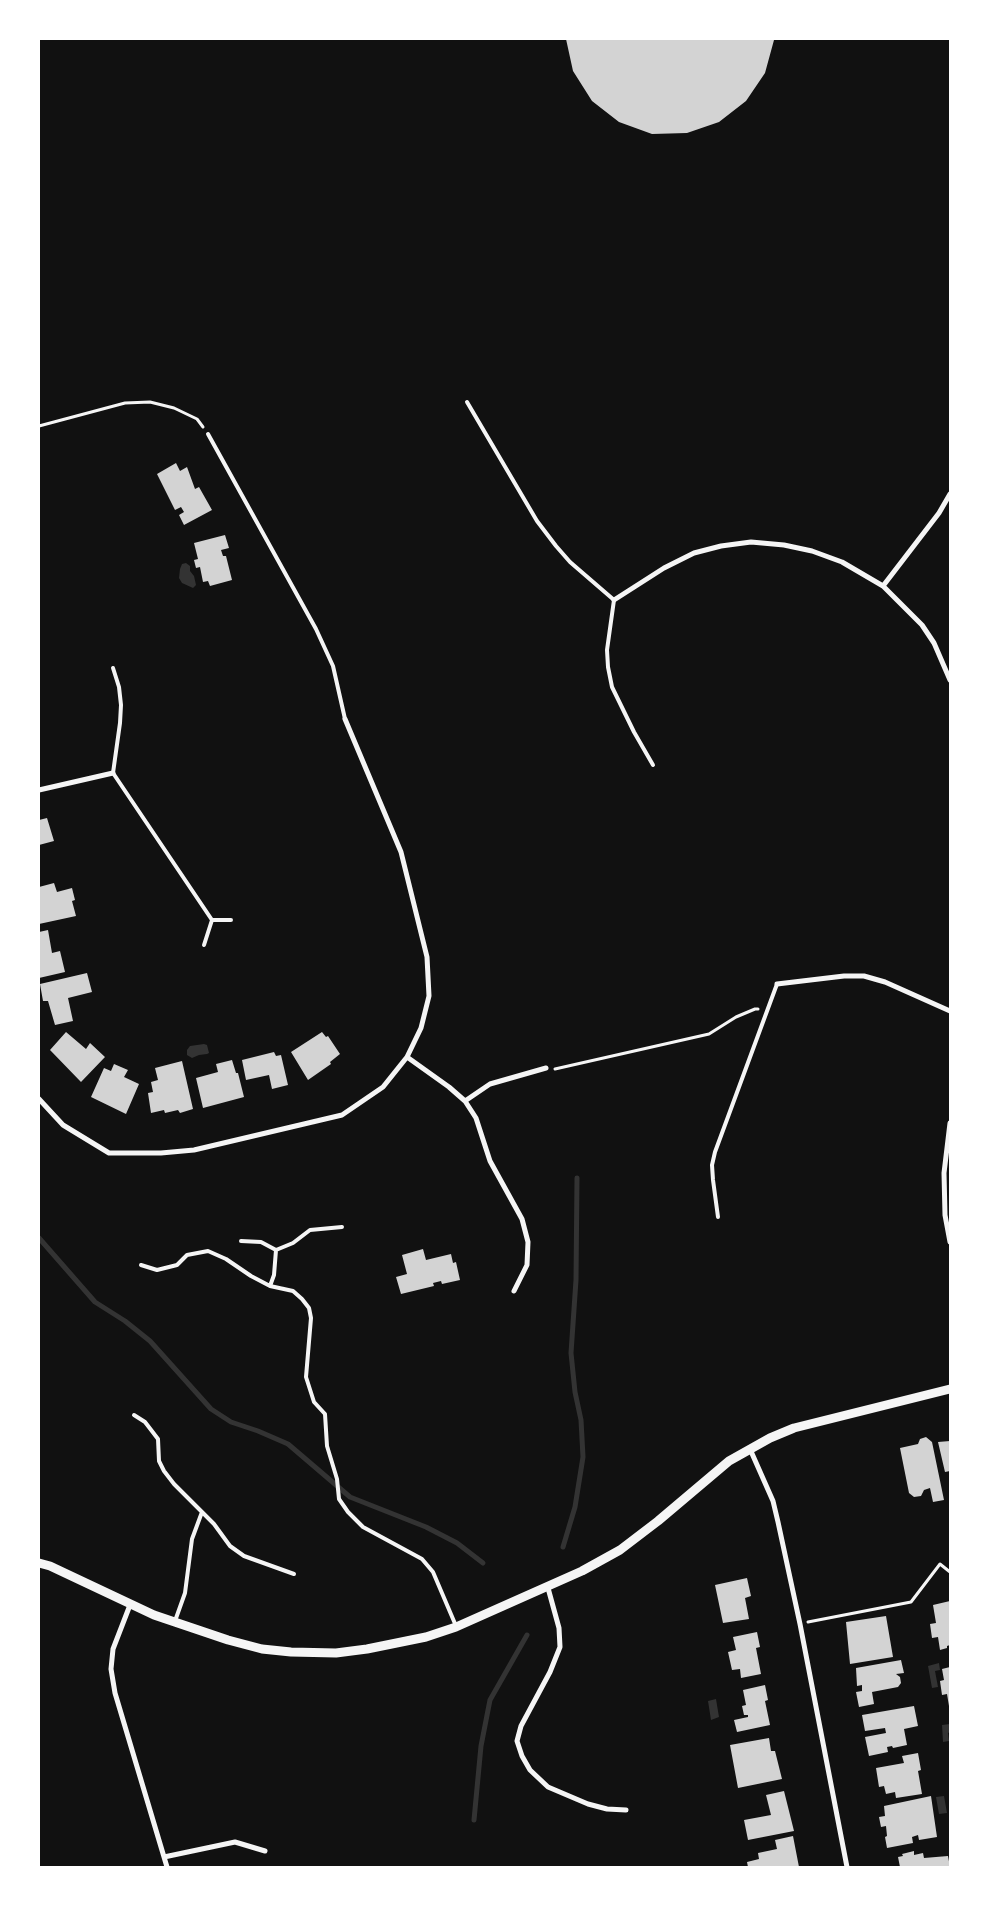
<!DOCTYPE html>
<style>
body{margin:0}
#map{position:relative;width:989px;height:1906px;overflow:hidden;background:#111;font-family:"Work Sans",sans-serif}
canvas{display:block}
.frame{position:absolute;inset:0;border:40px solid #fff;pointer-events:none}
</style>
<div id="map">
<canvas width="989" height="1906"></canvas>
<div class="frame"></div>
</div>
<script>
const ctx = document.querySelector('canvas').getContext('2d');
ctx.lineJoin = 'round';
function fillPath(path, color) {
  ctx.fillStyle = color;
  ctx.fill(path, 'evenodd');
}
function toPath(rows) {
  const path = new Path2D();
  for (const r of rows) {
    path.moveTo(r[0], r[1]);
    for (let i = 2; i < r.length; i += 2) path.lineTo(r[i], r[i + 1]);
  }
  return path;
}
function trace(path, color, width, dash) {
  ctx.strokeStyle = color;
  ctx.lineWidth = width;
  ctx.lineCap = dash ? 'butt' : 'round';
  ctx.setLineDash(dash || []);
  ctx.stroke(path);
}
fillPath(toPath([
 [186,563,190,566,190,571,194,576,196,585,193,588,182,583,179,578,180,569,182,564],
 [204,1044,207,1045,209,1053,207,1054,199,1055,192,1058,187,1055,187,1050,190,1046],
 [939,1663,940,1670,935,1671,938,1687,932,1688,928,1666],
 [716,1699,719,1717,711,1720,708,1701],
 [950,1724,950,1732,948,1733,949,1741,943,1742,942,1725],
 [944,1796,947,1813,939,1814,936,1797]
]), '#333');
trace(toPath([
 [39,1238,95,1302,125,1321,150,1341,211,1409,231,1422,258,1431,288,1444,350,1497,426,1527,457,1543,483,1563],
 [563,1547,575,1507,583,1457,581,1420,575,1392,571,1353,576,1280,577,1178],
 [474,1820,481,1746,490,1700,527,1635]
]), '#333', 5);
fillPath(toPath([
 [566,39,774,39,774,40,765,73,746,101,719,122,687,133,652,134,619,122,592,101,573,71],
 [176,463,180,471,187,467,195,489,199,487,212,510,184,525,179,515,184,512,181,507,175,510,157,474],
 [225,535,229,548,221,550,223,556,226,556,232,580,210,586,208,581,203,582,200,567,196,568,194,560,198,559,194,543],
 [47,818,54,841,39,845,39,820],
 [54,883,57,892,72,888,75,900,72,901,76,916,39,924,39,887],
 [48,930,52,953,60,951,65,972,39,978,39,932],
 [87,973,92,992,68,998,73,1021,55,1025,48,1001,43,1001,40,984],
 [66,1032,86,1049,90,1043,105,1057,81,1082,50,1050],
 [322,1032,326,1037,328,1036,340,1054,330,1062,331,1064,308,1080,291,1052],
 [274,1052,276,1056,281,1055,288,1085,272,1089,269,1075,246,1080,242,1060],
 [232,1060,236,1073,238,1073,244,1097,203,1108,196,1078,218,1072,216,1064],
 [182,1061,193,1109,180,1113,178,1110,165,1113,164,1110,151,1113,148,1093,153,1092,151,1082,158,1080,155,1068],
 [114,1064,128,1070,124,1077,139,1084,126,1114,91,1097,104,1068,111,1071],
 [423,1249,426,1260,451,1254,453,1263,456,1262,460,1280,442,1284,441,1281,433,1283,434,1286,401,1294,396,1277,407,1274,402,1255],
 [926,1437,932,1442,944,1500,933,1502,930,1488,924,1490,921,1496,914,1497,909,1493,900,1448,918,1444,920,1439],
 [950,1441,950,1471,945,1472,938,1442],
 [747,1578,751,1596,745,1598,749,1619,723,1623,715,1585],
 [950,1601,950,1645,947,1646,947,1648,940,1650,938,1637,932,1638,930,1624,936,1623,933,1605],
 [886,1616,893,1657,850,1664,846,1622],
 [757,1632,760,1647,756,1648,761,1674,741,1678,740,1669,732,1670,728,1652,736,1650,733,1637],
 [901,1660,904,1673,896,1674,900,1677,901,1683,898,1687,872,1692,874,1704,859,1707,856,1692,862,1691,862,1685,857,1686,856,1668],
 [950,1667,950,1706,949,1706,947,1694,942,1695,940,1681,944,1680,942,1669],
 [765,1685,768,1700,765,1701,770,1725,737,1732,734,1720,748,1717,748,1715,744,1715,742,1706,746,1705,743,1690],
 [914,1706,918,1726,904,1729,907,1745,893,1748,892,1746,887,1747,888,1752,869,1756,865,1737,886,1733,885,1728,865,1731,862,1715],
 [769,1738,771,1751,775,1751,782,1779,738,1788,730,1745],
 [918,1753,921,1770,918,1771,922,1794,896,1798,895,1792,886,1794,884,1786,879,1787,876,1768,904,1763,902,1756],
 [784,1791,794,1831,748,1840,744,1820,771,1815,766,1795],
 [931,1796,937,1837,919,1840,918,1835,912,1837,913,1843,887,1848,885,1837,887,1836,886,1826,881,1827,879,1817,885,1816,884,1806],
 [793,1836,799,1867,748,1867,747,1862,759,1859,758,1853,777,1849,775,1840],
 [914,1851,914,1855,923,1853,924,1858,948,1856,950,1867,900,1867,898,1857,903,1856,902,1854]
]), '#d3d3d3');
trace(toPath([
 [39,426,125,403,150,402,174,408,197,419,203,427],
 [555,1069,709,1034,736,1017,755,1009,758,1009],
 [808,1622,911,1602,940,1564,950,1572]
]), '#f5f5f5', 3);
trace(toPath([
 [467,402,537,521,556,546,570,562,614,600,607,650,608,667,612,687,634,732,653,765],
 [208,434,316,629,333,666,345,719],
 [113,668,119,687,121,705,120,723,113,773,212,920,231,920],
 [204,945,212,920],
 [718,1217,713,1180,712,1165,715,1152,777,984],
 [241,1241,261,1242,276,1250,293,1243,310,1230,342,1227],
 [141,1265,157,1270,177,1265,187,1255,208,1251,226,1259,251,1276,270,1286,293,1291,302,1299,309,1308,311,1318,306,1377,314,1402,325,1414,327,1446,337,1479,339,1499,348,1512,363,1527,422,1559,433,1572,456,1626],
 [270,1286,274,1275,276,1250],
 [134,1415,145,1422,158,1439,159,1461,164,1471,174,1484,214,1524,230,1546,244,1556,294,1574],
 [175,1621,185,1593,192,1539,202,1512]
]), '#f5f5f5', 4);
trace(toPath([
 [883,586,939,513,950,494],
 [614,600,664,568,694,553,721,546,751,542,784,545,812,551,842,562,883,586,922,625,934,643,950,680],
 [39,790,113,773],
 [777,984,844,976,864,976,885,982,950,1011],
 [407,1057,449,1087,465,1101,476,1118,490,1161,522,1219,528,1242,527,1265,514,1291],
 [39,1099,63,1125,109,1153,161,1153,194,1150,342,1115,383,1087,407,1057,421,1028,429,996,427,957,401,852,345,719],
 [465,1101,490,1084,546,1068],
 [950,1123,944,1173,945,1215,950,1242],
 [750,1449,773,1501,778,1522,800,1624,847,1867],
 [548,1588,559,1628,560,1647,550,1672,521,1726,517,1741,522,1756,530,1770,548,1787,588,1804,607,1809,626,1810],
 [130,1605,113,1649,111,1669,115,1693,167,1867],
 [164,1857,235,1842,265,1851]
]), '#f5f5f5', 5);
trace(toPath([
 [39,1563,50,1566,154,1615,228,1640,262,1649,291,1652,336,1653,367,1649,426,1637,456,1627,582,1571,620,1550,658,1521,729,1461,770,1438,794,1428,950,1389]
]), '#f5f5f5', 9);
</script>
